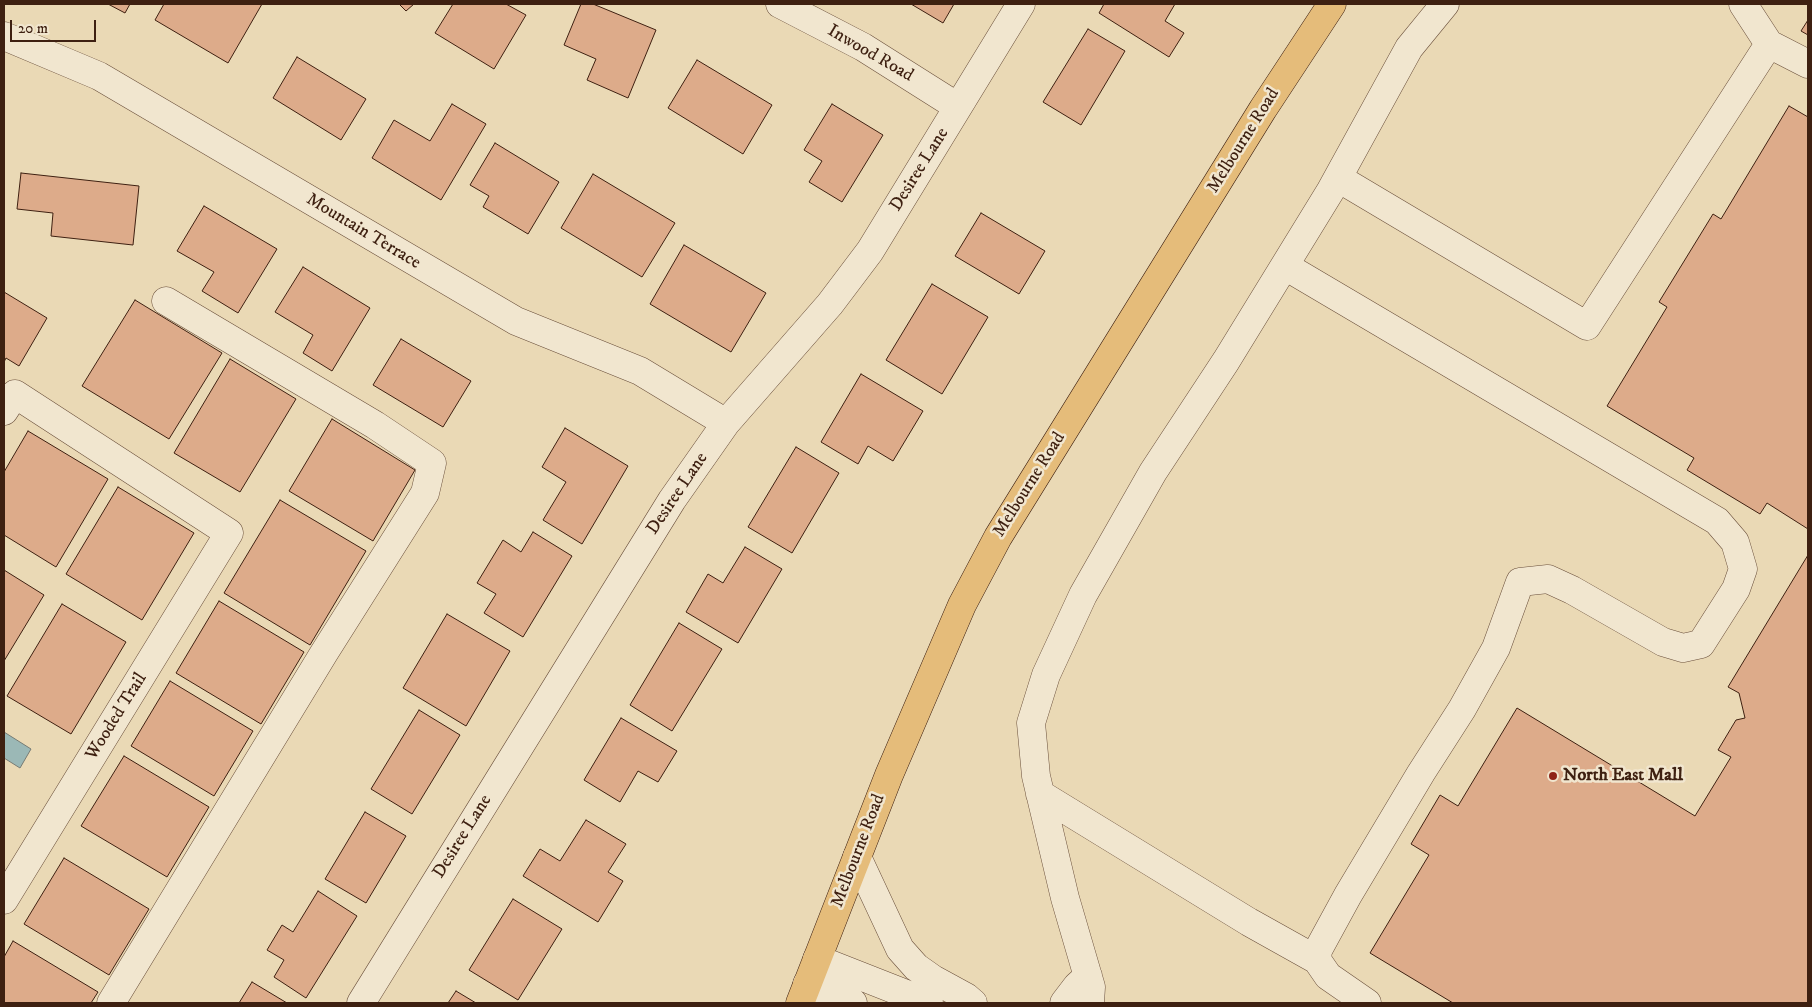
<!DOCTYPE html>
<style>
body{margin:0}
#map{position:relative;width:1812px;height:1007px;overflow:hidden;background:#ead9b5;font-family:"IM FELL DW Pica",serif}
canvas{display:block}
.frame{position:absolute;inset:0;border:5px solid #3e2011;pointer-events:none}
.scale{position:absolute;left:10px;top:20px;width:86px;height:22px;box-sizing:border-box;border:2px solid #3e2011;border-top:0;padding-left:6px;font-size:15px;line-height:18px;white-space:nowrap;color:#3e2011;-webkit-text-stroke:4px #f1e6cf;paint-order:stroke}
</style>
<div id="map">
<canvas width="1812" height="1007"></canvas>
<div class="frame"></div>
<div class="scale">20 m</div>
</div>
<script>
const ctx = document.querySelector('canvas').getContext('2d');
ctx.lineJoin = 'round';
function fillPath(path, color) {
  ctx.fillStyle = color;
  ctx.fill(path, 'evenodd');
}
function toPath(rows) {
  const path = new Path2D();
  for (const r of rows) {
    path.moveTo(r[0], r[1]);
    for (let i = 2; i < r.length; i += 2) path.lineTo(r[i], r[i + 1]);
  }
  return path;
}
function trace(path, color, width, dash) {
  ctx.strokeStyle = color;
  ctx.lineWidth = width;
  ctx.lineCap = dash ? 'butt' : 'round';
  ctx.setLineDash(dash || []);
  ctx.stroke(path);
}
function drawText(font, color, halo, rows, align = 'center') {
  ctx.font = font + ' "IM FELL DW Pica",serif';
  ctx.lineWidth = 5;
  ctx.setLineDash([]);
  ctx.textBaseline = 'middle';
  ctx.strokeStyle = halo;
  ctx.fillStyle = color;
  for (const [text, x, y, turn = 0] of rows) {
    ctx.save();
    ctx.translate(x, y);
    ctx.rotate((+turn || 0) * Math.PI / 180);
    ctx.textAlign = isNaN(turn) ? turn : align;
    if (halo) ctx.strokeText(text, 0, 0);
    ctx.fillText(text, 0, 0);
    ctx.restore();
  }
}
const water = toPath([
 [4,732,31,749,20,768,4,758,4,732]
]);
fillPath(water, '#9bb8b6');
trace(water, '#767b74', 1);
const building = toPath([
 [108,4,130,4,125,13,108,4],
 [164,4,262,4,228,63,155,20,164,4],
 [399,4,414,4,406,11,399,4],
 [453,4,506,4,526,15,494,69,435,33,453,4],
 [581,4,593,4,656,30,628,98,587,80,596,59,564,45,581,4],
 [911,4,954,4,943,23,911,4],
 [1104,4,1175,4,1165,21,1184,33,1169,57,1099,13,1104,4],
 [1808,20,1808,35,1801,31,1808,20],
 [1088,29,1125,51,1081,125,1043,102,1088,29],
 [297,57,366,99,341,140,273,98,297,57],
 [697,60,772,105,743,154,668,108,697,60],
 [452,104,486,124,441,200,372,158,394,120,430,141,452,104],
 [832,104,883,135,842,202,809,182,822,161,804,150,832,104],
 [1789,106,1808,117,1808,529,1767,503,1760,514,1687,470,1694,458,1607,406,1667,307,1659,302,1713,214,1721,219,1789,106],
 [495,143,559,182,528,234,483,207,489,196,470,185,495,143],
 [21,173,139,186,133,245,51,236,53,213,17,209,21,173],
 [593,174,675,223,642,277,561,228,593,174],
 [204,206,277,249,238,313,202,291,214,272,177,251,204,206],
 [981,213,1045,251,1019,294,955,256,981,213],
 [684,245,766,293,731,352,650,304,684,245],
 [303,267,370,308,332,371,303,353,313,335,275,312,303,267],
 [932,284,988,317,942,394,886,360,932,284],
 [4,292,47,318,19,366,6,358,4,362,4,292],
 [135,300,222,353,169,439,82,386,135,300],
 [401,339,471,381,443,427,373,385,401,339],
 [230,359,296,399,240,492,174,453,230,359],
 [861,374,923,411,893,461,868,446,858,464,821,442,861,374],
 [332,419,415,470,373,541,289,491,332,419],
 [565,428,628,466,582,544,543,520,566,482,542,467,565,428],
 [28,431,108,479,56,567,4,535,4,472,28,431],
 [796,447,839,473,792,553,748,527,796,447],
 [118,487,194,533,142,620,66,574,118,487],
 [280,500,366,551,310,645,224,593,280,500],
 [533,532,572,556,523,637,484,613,496,594,477,583,503,540,521,552,533,532],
 [745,547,782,569,738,643,686,612,708,574,723,583,745,547],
 [1808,555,1808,1003,1453,1003,1370,953,1429,855,1411,844,1440,795,1458,806,1517,708,1695,816,1731,757,1718,750,1736,720,1745,718,1739,693,1728,687,1808,555],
 [4,570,44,595,4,661,4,570],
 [219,601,304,652,261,724,176,673,219,601],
 [62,604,126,642,71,734,7,696,62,604],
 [447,614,510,651,466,726,403,688,447,614],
 [679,623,722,649,672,731,630,705,679,623],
 [170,681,253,731,214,796,131,746,170,681],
 [419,710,460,735,412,814,371,789,419,710],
 [621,718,677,751,658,782,638,771,620,802,584,780,621,718],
 [124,756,209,807,167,877,81,826,124,756],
 [365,812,406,836,366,903,325,879,365,812],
 [586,820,626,844,608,872,623,881,598,922,523,876,540,849,560,861,586,820],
 [64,858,149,909,109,975,24,924,64,858],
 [318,891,357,916,306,998,274,977,284,960,267,950,282,925,293,932,318,891],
 [513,899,562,929,518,1000,469,970,513,899],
 [13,941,98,992,91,1003,4,1003,4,957,13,941],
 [252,982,287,1003,239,1003,252,982],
 [456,991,476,1003,448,1003,456,991]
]);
fillPath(building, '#ddab8a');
trace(building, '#3e2011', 1);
const minor = toPath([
 [780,4,863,47,958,107],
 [1743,4,1769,44,1808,64],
 [4,36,99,76,516,321,640,371,726,423],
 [1338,178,1587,326,1769,44],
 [1285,266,1717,521,1735,542,1743,569,1736,589,1701,644,1683,648,1663,642,1572,590,1548,579,1520,582,1496,648,1462,709,1421,773,1348,895,1318,950,1317,960,1328,976,1367,1003],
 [4,411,15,394,229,533,4,900],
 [1040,794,1249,922,1317,960],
 [857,857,900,949,916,967,933,979,966,997,973,1003],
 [817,959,929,1003],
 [807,984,853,1003],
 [111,1003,324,653,425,493,432,463,375,425,166,301],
 [361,1003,672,500,726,423,830,304,870,251,1021,4],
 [1064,1003,1077,986,1088,976],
 [1090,1003,1091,987,1065,898,1036,776,1031,723,1046,675,1083,595,1153,472,1226,361,1331,190,1409,48,1445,4]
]);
const major = toPath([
 [800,1003,889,775,962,605,998,537,1263,109,1332,4]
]);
trace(minor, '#694e3a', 29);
trace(major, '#3e2011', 29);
trace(minor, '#f1e6cf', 28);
trace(major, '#e5bc7a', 28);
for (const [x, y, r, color] of [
 [1553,776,5,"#8f2418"]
]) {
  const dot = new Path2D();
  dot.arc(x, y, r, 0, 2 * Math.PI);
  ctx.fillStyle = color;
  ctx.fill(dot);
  trace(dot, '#f1e6cf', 2);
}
drawText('18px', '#3e2011', '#f1e6cf', [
 ["Inwood Road",870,54,30],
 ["Melbourne Road",1244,141,-58],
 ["Desiree Lane",920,170,-58],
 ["Mountain Terrace",363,232,31],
 ["Melbourne Road",1030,485,-58],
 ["Desiree Lane",678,494,-56],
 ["Wooded Trail",117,717,-58],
 ["Desiree Lane",463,837,-58],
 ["Melbourne Road",859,851,-69]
]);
drawText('bold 18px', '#3e2011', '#f1e6cf', [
 ["North East Mall",1563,776]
], 'left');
</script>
